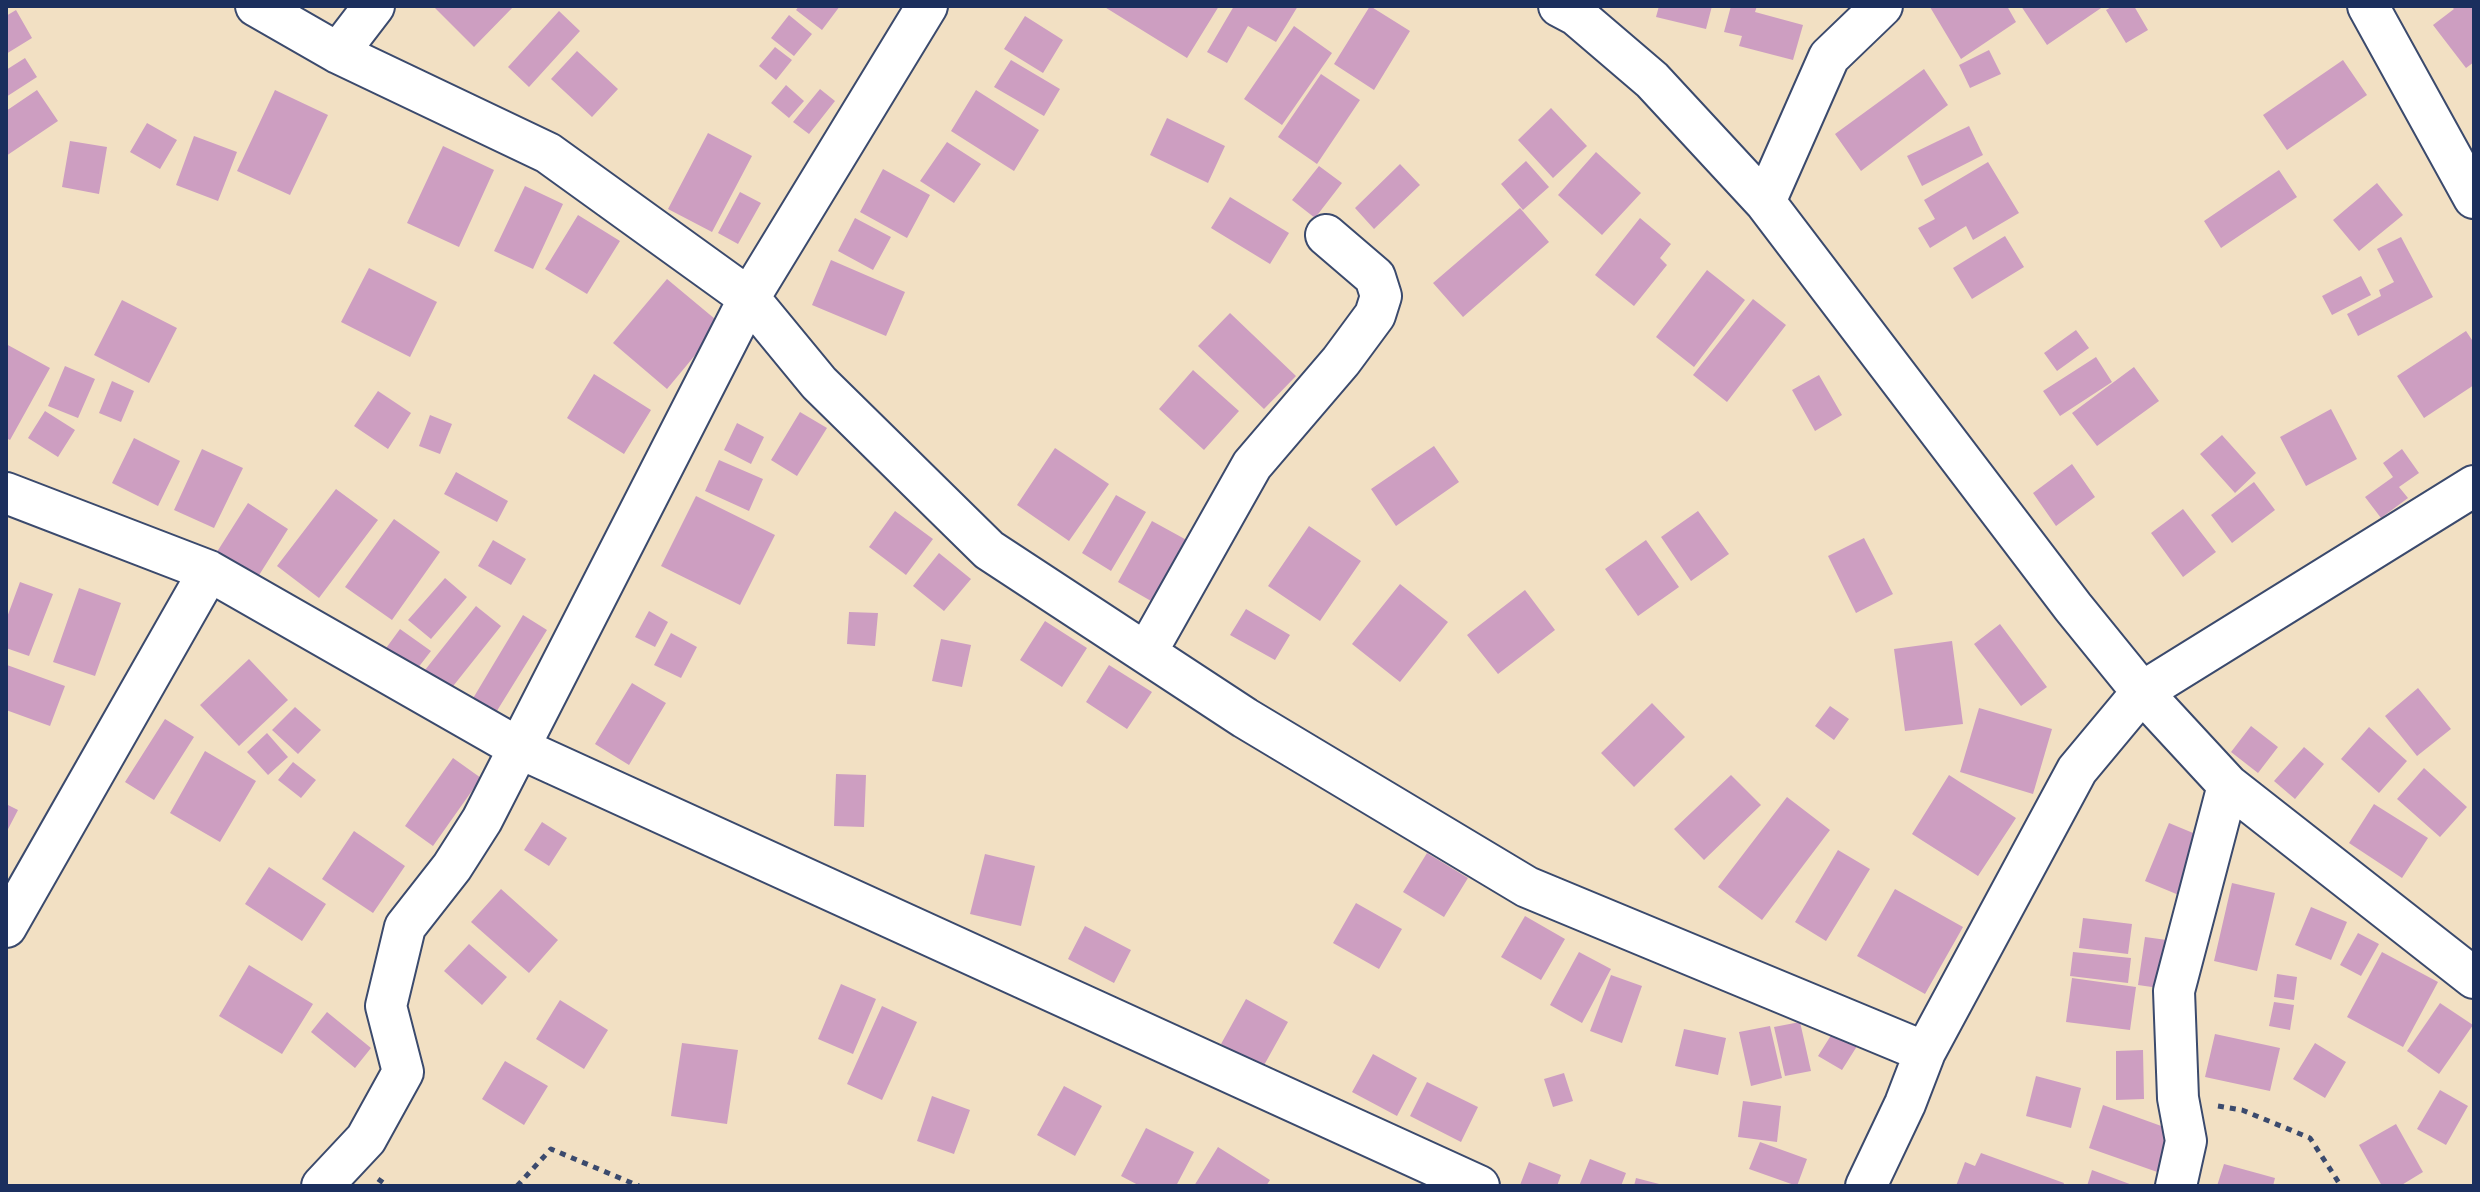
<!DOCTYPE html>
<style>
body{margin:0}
#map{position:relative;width:2480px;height:1192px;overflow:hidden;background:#f2e0c3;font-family:"Playpen Sans",sans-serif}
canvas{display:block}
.frame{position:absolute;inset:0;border:8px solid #1b2f5e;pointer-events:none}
</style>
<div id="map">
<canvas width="2480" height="1192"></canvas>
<div class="frame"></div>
</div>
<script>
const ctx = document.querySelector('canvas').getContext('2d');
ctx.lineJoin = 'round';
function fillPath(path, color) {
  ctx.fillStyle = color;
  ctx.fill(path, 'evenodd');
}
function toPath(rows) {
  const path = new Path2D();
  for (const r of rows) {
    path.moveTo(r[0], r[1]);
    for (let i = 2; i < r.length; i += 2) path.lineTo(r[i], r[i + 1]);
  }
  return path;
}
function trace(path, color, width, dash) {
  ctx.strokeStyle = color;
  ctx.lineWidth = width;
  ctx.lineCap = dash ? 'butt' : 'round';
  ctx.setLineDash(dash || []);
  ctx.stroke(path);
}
fillPath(toPath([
 [433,6,514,6,474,47],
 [799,6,840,6,822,30,796,10],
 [1103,6,1219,6,1187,58],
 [1234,6,1298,6,1276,42,1248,26,1227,63,1207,52],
 [1370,6,1410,31,1374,90,1334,64],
 [1659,6,1712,6,1706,29,1656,17],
 [1731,6,1757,6,1755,12,1803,25,1793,60,1739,46,1742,36,1724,32],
 [1932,6,2007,6,2016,22,1961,59,1930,7],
 [2021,6,2104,6,2047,45],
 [2113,6,2134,6,2148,30,2126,43,2106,10],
 [2451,6,2474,6,2474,62,2466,68,2433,25,2454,9],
 [16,10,32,38,6,54,6,16],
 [559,11,580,31,529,87,508,67],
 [789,15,812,34,794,56,771,38],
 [1025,16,1063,40,1043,73,1004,49],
 [1294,26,1332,53,1282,125,1244,99],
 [775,47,792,60,776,80,759,66],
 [1989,50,2001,74,1970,88,1959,65],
 [577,51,618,89,592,117,551,79],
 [25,58,37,77,6,97,6,70],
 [1011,60,1060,89,1044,116,994,87],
 [2343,60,2367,95,2287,150,2263,115],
 [1924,69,1948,105,1861,171,1835,134],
 [1321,74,1360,100,1317,164,1278,137],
 [786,85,804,101,789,118,771,103],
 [820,89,835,101,809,134,793,122],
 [37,90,58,121,6,156,6,111],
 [275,90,328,115,290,195,237,171],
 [976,90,1039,130,1014,171,951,131],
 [1551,108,1587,146,1553,178,1518,140],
 [1167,118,1225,146,1208,183,1150,155],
 [147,123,177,140,160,169,130,152],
 [1969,126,1983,155,1922,186,1907,156],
 [708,133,752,156,712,232,668,209],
 [194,136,237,152,218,201,176,185],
 [70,141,107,147,99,194,62,187],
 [947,142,981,164,954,203,920,181],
 [443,146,494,170,459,247,407,223],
 [1596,152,1641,193,1602,235,1558,195],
 [1526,161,1549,187,1523,210,1501,184],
 [1988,162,2019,213,1973,240,1966,226,1930,248,1918,228,1935,219,1924,200],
 [1400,164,1420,185,1374,229,1355,208],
 [1319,166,1342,183,1315,218,1292,200],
 [883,169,930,195,907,238,860,212],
 [2279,170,2297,197,2221,248,2204,221],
 [2377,183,2403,215,2359,251,2333,220],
 [525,186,563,204,533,269,494,251],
 [740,192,761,203,738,244,718,233],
 [1230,197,1289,233,1270,264,1211,228],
 [1520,208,1549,242,1463,317,1433,283],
 [578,215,620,241,587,294,545,269],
 [855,218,891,237,873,270,838,251],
 [1640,218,1671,244,1660,258,1667,265,1634,306,1595,275],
 [2005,236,2024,267,1972,299,1953,268],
 [2401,237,2433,297,2358,336,2347,314,2381,296,2379,290,2394,282,2377,249],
 [831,260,905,292,886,336,812,305],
 [369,268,437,302,410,357,341,322],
 [1707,270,1745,300,1694,367,1656,337],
 [2361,276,2371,295,2332,315,2322,296],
 [667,279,721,324,667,389,613,343],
 [1753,299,1786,325,1727,402,1693,375],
 [122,300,177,328,149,383,94,355],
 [1230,313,1296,376,1264,409,1198,346],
 [2076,330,2089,348,2057,371,2044,353],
 [2466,331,2474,343,2474,385,2424,418,2397,376],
 [6,344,50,368,10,440,6,438],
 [2096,357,2112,382,2060,416,2043,391],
 [65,366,95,379,78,418,48,406],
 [2134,367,2159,401,2097,446,2072,413],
 [1193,370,1239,411,1204,450,1159,409],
 [594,374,651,410,624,454,567,418],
 [1819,375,1842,415,1815,431,1792,390],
 [112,381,134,391,121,422,99,413],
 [378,391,411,413,388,449,354,426],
 [2331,409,2357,459,2306,486,2280,437],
 [45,411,75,430,58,457,28,438],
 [800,412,827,428,797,476,771,460],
 [430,415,452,424,440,454,419,446],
 [737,423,764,437,751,464,724,450],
 [2222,435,2256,473,2235,493,2200,454],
 [134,438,180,461,158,506,112,483],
 [1434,446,1459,482,1396,526,1371,489],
 [1055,448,1109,484,1069,541,1017,505],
 [202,449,243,468,214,528,174,510],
 [2402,449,2419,473,2399,487,2408,498,2381,518,2365,497,2393,477,2383,463],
 [719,460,763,479,749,511,705,491],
 [2072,464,2095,497,2056,526,2033,493],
 [456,472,508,501,497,522,444,494],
 [2254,482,2275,510,2232,543,2211,515],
 [336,489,378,520,319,598,277,566],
 [1116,495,1146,512,1111,571,1082,553],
 [696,496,775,535,740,605,661,566],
 [248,503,288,529,256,580,215,555],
 [2183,509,2216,552,2183,577,2151,533],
 [895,511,933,539,906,575,869,547],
 [1698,511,1729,554,1691,581,1661,537],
 [394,519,440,552,392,620,345,587],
 [1152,521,1192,543,1158,605,1118,582],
 [1309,526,1361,561,1320,621,1268,586],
 [1864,538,1893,594,1856,613,1828,556],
 [493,540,526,559,511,585,478,566],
 [1646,540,1679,587,1638,616,1605,569],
 [939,553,971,579,944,611,913,586],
 [445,578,467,597,431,639,408,620],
 [20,582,53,594,29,656,6,648,6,620],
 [1400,584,1448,622,1400,682,1352,644],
 [79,588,121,603,95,676,53,662],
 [1525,590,1555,630,1498,674,1467,635],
 [476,606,501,626,450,690,425,670],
 [1246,609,1290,635,1275,660,1230,635],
 [649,611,668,622,655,647,635,637],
 [849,612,878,613,875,646,847,644],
 [523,615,547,630,495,714,472,700],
 [1045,621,1087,648,1062,687,1020,660],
 [2000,624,2047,687,2021,706,1974,644],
 [400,629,431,651,414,673,384,651],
 [671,633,697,647,681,678,654,665],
 [941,639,971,645,962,687,932,681],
 [1952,641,1963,724,1905,731,1894,649],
 [249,659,288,700,239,746,200,705],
 [7,665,65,686,50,726,6,710],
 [1109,665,1152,692,1127,729,1086,702],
 [632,683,666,703,629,765,595,744],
 [2418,688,2451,729,2417,756,2385,716],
 [1652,703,1685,737,1634,787,1601,753],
 [1830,706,1849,719,1834,740,1815,726],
 [295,707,321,730,298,754,272,730],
 [1979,708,2052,729,2033,794,1960,772],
 [165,719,194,737,154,800,125,782],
 [2251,726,2278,747,2258,773,2231,752],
 [2369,727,2407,761,2379,793,2341,759],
 [267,733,288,757,268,775,247,752],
 [2304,747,2324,764,2295,799,2274,781],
 [205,751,256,781,220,842,170,813],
 [453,758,481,778,433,846,405,826],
 [293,762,316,780,301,798,278,780],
 [2424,768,2467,807,2440,837,2397,799],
 [836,774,866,775,864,827,834,826],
 [1731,775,1761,805,1704,860,1674,829],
 [1949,775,2016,818,1978,876,1912,834],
 [1787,797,1830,830,1762,920,1718,887],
 [6,804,18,810,6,833],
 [2374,804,2428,838,2402,878,2349,843],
 [542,822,567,838,549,866,524,850],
 [2169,823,2210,840,2186,898,2145,881],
 [354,831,405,866,373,913,322,879],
 [1838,850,1870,869,1826,941,1795,922],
 [1427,853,1468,878,1444,917,1403,892],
 [985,854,1035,866,1021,926,970,914],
 [269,867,326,904,302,941,245,904],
 [2232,883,2275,893,2257,971,2214,961],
 [501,889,558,940,529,973,471,922],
 [1895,889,1963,927,1925,994,1857,956],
 [1356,903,1402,929,1379,969,1333,943],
 [2311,907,2347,922,2331,960,2295,945],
 [1525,916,1565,939,1541,980,1501,957],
 [2083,918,2132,924,2128,954,2079,948],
 [1085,926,1131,950,1114,983,1068,959],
 [2358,933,2379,944,2361,976,2340,965],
 [2145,937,2174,941,2166,989,2138,985],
 [469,944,507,977,482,1005,444,971],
 [1579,952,1611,969,1582,1023,1550,1005],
 [2073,952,2131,958,2128,983,2070,976],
 [2382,952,2438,982,2403,1047,2347,1017],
 [249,965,313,1004,282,1054,219,1016],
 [2277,974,2297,977,2294,1000,2274,997],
 [1611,975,1642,986,1622,1043,1590,1031],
 [2072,978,2136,987,2130,1030,2066,1022],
 [841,984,876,999,853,1054,818,1039],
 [1246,999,1288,1022,1263,1067,1221,1044],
 [560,1000,608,1030,584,1069,536,1039],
 [2274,1002,2294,1005,2290,1030,2269,1026],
 [2440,1003,2473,1025,2439,1074,2407,1051],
 [882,1006,917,1022,882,1100,847,1084],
 [327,1012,371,1048,355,1068,311,1032],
 [1800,1022,1811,1071,1785,1076,1774,1027],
 [1770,1026,1782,1078,1751,1086,1739,1032],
 [1684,1029,1726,1038,1718,1075,1675,1066],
 [1835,1029,1859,1043,1842,1070,1818,1056],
 [2215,1034,2280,1048,2270,1091,2205,1077],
 [682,1043,738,1050,727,1124,671,1116],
 [2315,1043,2346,1062,2325,1098,2293,1079],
 [2143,1050,2144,1099,2116,1100,2116,1051],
 [1373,1054,1417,1078,1397,1116,1352,1092],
 [505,1061,548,1086,524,1125,482,1099],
 [1564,1073,1573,1101,1553,1107,1544,1079],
 [2036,1076,2081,1088,2071,1128,2026,1116],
 [1427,1082,1478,1107,1461,1142,1410,1116],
 [1064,1086,1102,1106,1075,1156,1037,1135],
 [2440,1090,2468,1106,2446,1145,2417,1129],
 [932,1096,970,1110,954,1154,917,1141],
 [1743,1101,1781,1106,1777,1142,1738,1137],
 [2103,1105,2178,1132,2163,1174,2089,1148],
 [2396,1124,2423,1172,2400,1186,2382,1186,2359,1145],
 [1146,1128,1194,1152,1176,1186,1140,1186,1121,1176],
 [1760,1142,1807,1159,1797,1186,1749,1169],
 [1218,1147,1270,1180,1266,1186,1194,1186],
 [1981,1153,2064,1183,2063,1186,1956,1186,1965,1162,1975,1166],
 [1590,1159,1626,1173,1621,1186,1579,1186],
 [1529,1162,1561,1175,1557,1186,1520,1185],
 [2224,1164,2275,1178,2273,1186,2217,1186],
 [2092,1170,2135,1186,2087,1186],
 [1636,1178,1663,1185,1663,1186,1634,1186]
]), '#cd9ec1');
const minor = toPath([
 [256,6,338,53,548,153,749,298,819,383,989,550,1245,718,1527,887,1925,1052],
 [1559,6,1576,15,1652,80,1765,202,2073,607,2142,692,2228,785,2474,978],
 [2368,6,2474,198],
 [338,53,374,6],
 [1765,202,1829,57,1882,6],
 [6,493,209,571,517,747,1479,1186],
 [1146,653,1252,465,1341,361,1375,315,1381,296,1375,277,1326,235],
 [6,927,209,571],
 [322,1186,366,1139,403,1072,386,1006,405,927,452,867,482,820,749,298,927,6],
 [1866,1186,1905,1104,1925,1052,2077,770,2142,692,2474,486],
 [2176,1186,2186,1141,2178,1098,2174,991,2228,785]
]);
trace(minor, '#3b4a6d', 44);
trace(toPath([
 [2218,1106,2242,1110,2310,1138,2341,1186],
 [378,1179,388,1186],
 [517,1186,551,1149,639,1186]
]), '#3b4a6d', 5, [6, 6]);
trace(minor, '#fff', 40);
</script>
